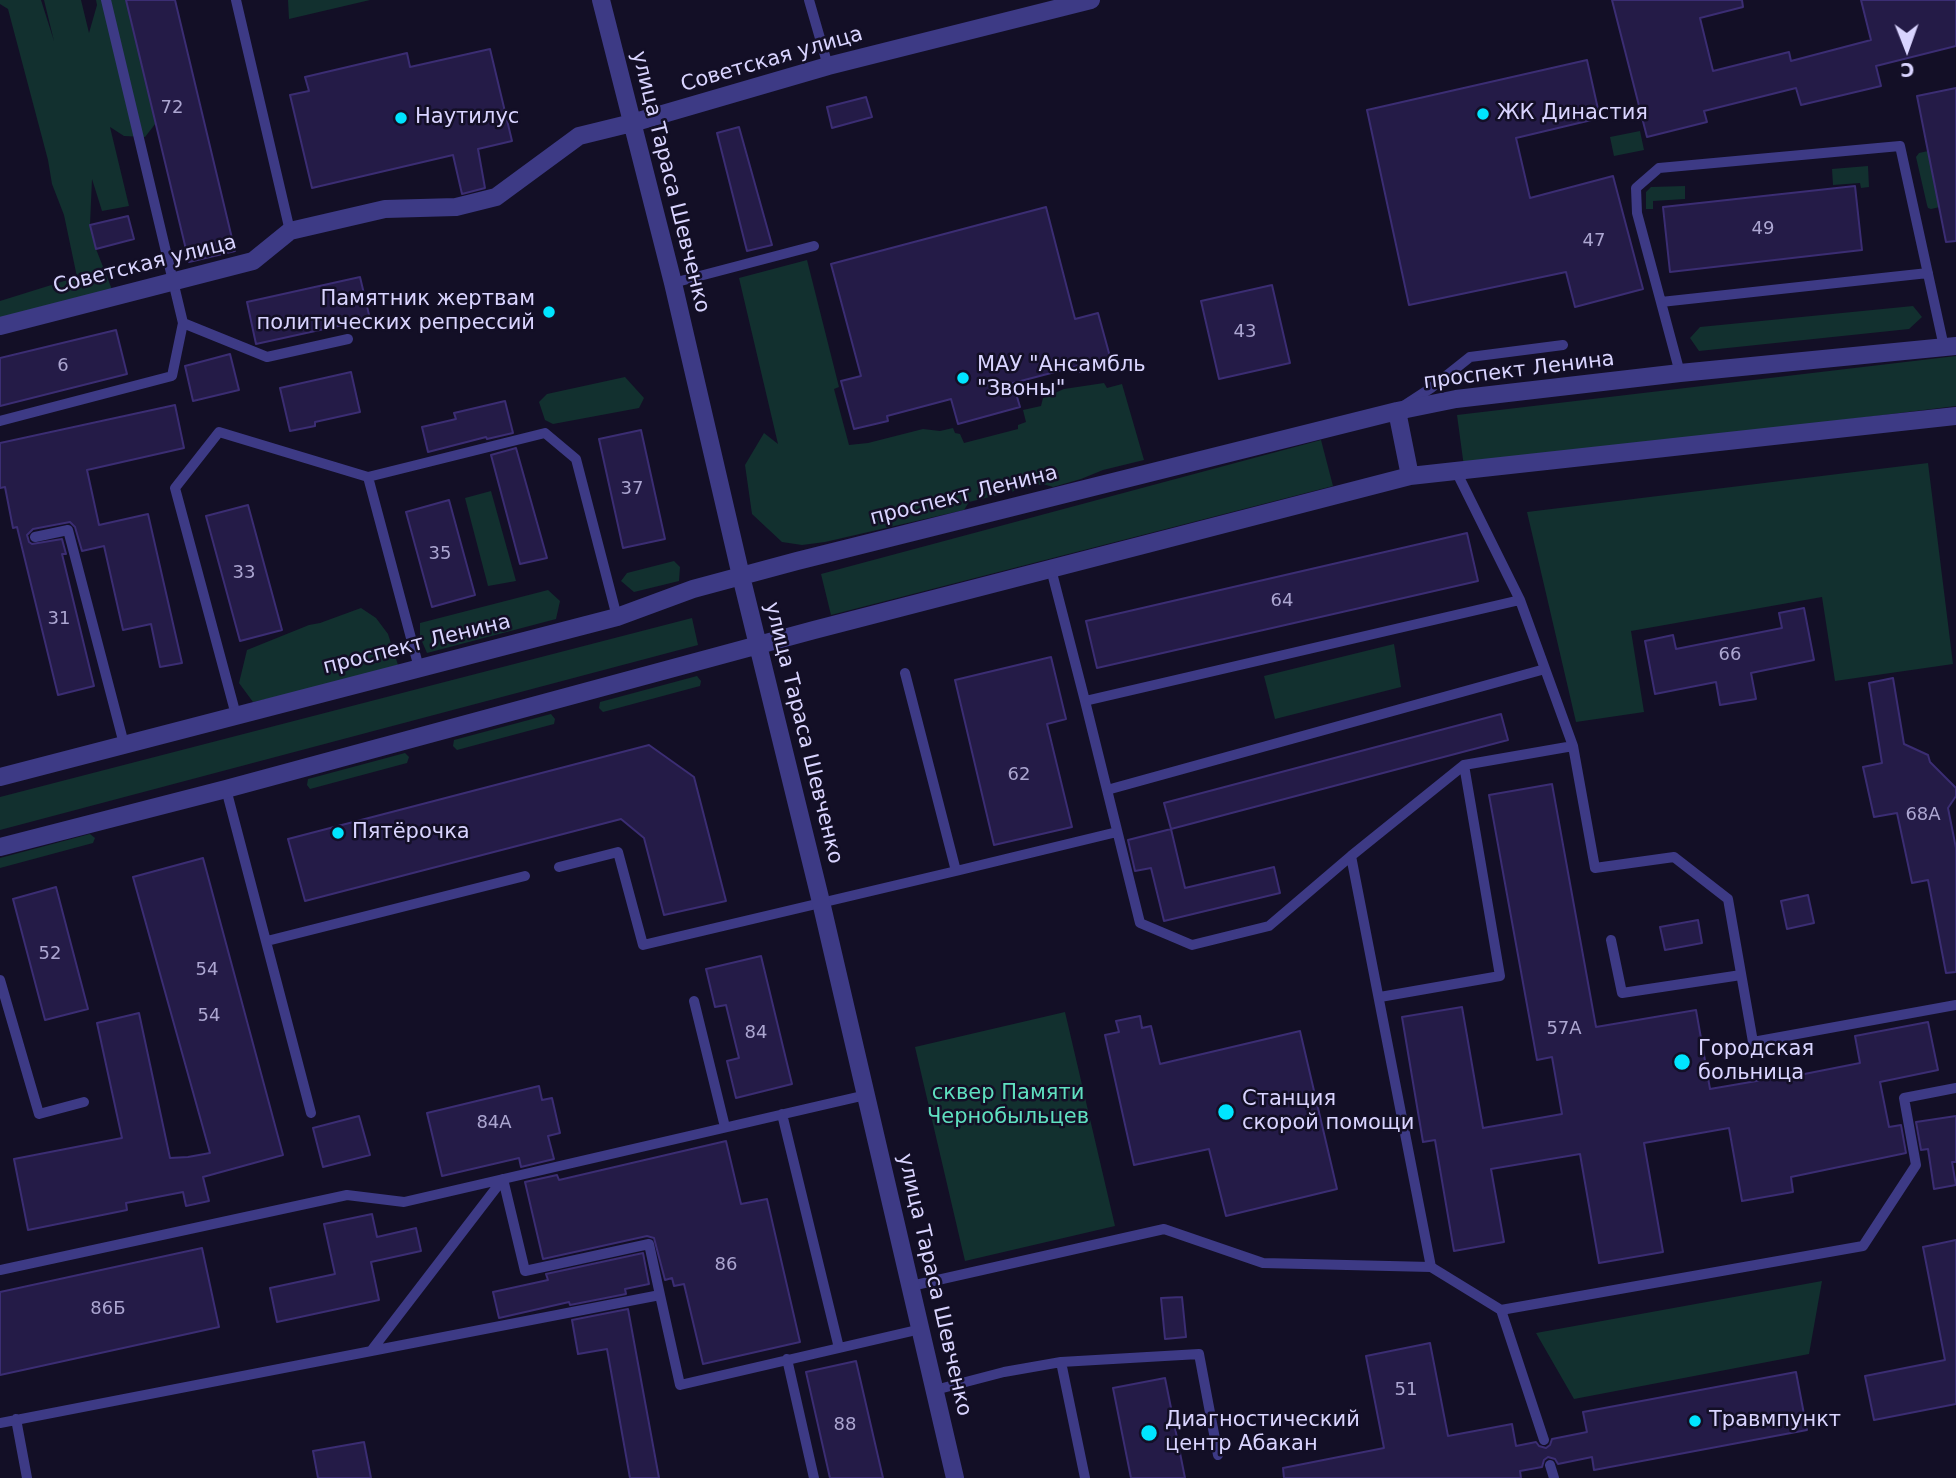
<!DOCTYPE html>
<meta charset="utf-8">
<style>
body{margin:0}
#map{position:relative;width:1956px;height:1478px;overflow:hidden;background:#130f26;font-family:"DejaVu Sans",sans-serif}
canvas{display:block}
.north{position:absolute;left:1872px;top:14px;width:70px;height:70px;-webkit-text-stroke:5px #130f26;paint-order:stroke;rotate:179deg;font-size:19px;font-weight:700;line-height:28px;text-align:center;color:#d9d4ff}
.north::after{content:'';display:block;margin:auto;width:24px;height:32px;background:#d9d4ff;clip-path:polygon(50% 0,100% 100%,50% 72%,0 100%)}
</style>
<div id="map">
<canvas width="1956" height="1478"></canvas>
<div class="north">С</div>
</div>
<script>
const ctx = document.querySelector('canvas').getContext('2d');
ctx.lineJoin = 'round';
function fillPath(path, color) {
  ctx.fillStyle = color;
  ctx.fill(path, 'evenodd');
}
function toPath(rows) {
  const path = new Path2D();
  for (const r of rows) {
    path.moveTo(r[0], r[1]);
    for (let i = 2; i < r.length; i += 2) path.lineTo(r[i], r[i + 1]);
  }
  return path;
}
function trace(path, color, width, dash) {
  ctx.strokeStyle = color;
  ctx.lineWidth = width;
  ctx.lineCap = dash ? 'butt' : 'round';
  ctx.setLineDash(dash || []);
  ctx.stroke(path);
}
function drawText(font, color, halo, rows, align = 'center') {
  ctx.font = font + ' "DejaVu Sans",sans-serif';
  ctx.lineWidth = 5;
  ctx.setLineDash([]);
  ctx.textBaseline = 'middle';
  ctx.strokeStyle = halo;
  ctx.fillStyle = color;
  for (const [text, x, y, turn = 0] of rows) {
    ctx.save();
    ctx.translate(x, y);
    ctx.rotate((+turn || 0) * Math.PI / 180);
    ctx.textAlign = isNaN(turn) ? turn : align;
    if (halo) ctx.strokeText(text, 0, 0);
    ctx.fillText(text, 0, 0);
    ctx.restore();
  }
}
fillPath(toPath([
 [0,0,41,0,54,41,44,0,81,0,89,33,97,5,96,0,126,0,156,123,145,137,124,136,110,127,129,206,102,211,92,179,90,225,96,249,113,292,0,321,0,301,77,277,64,215,52,184,48,160,8,9,0,4],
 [288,0,370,0,289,19],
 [1640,131,1644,150,1614,156,1610,137],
 [1928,151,1940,207,1931,209,1928,208,1927,205,1916,157,1919,153],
 [1868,166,1869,187,1861,188,1860,183,1833,185,1832,169],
 [1685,186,1685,199,1653,201,1653,209,1646,209,1646,192,1651,187],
 [807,260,839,387,834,389,849,445,868,443,923,429,940,431,953,428,955,433,960,434,964,443,1018,429,1018,425,1026,422,1023,410,1041,406,1043,398,1064,389,1104,383,1107,388,1122,384,1144,460,1103,470,1081,479,1053,487,1043,484,969,502,964,510,825,542,802,545,782,542,752,514,745,465,764,433,778,444,739,278],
 [1913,306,1922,317,1909,329,1699,351,1690,338,1700,327],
 [1956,356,1956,406,1464,467,1457,415],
 [625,377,644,398,639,408,553,424,545,420,539,402,547,394],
 [1321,440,1333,486,831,615,821,574],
 [1928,463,1953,664,1835,681,1822,597,1631,631,1644,712,1576,722,1527,512],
 [491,491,516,581,488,586,465,498],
 [674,561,680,567,679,581,634,592,621,581,627,573],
 [548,590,560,601,556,619,427,653,420,637,420,623],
 [361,608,376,618,388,634,398,665,337,684,253,702,239,683,247,650,309,625,320,623],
 [692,618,698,645,0,830,0,797],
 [1394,644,1401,687,1275,719,1264,676],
 [697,676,701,681,700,686,603,712,599,708,600,702],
 [551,714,555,719,554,724,457,750,453,746,454,740],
 [405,753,409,757,407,763,310,789,307,785,308,779],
 [90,834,95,838,93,843,0,868,0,858],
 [1065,1012,1115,1226,965,1261,915,1047],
 [1822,1281,1809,1354,1574,1399,1536,1333]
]), '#12302f');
const building = toPath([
 [126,0,175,0,235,251,189,262,126,0],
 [1612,0,1742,0,1743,7,1700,18,1713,71,1789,52,1791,61,1871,40,1861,0,1956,0,1956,46,1876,66,1881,86,1801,105,1796,88,1704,111,1707,122,1647,137,1612,0],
 [490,49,512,141,478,149,485,188,462,194,453,155,312,188,290,95,309,91,305,77,407,53,410,67,490,49],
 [1587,60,1600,118,1516,138,1530,198,1613,176,1643,289,1575,307,1566,272,1409,305,1367,110,1587,60],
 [1956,88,1956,241,1946,242,1917,96,1956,88],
 [866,97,872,117,832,128,827,107,866,97],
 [739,127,772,245,747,251,717,133,739,127],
 [1855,186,1862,250,1670,272,1663,207,1855,186],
 [1046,207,1075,319,1098,313,1112,364,1080,372,1078,366,1013,383,1020,407,958,424,951,399,887,416,888,421,854,429,841,381,861,376,831,264,1046,207],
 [128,216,134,239,96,249,90,225,128,216],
 [360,277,370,319,256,344,247,302,360,277],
 [1272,285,1290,363,1219,379,1201,301,1272,285],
 [116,330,127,374,0,406,0,358,116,330],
 [230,354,239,390,193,401,185,366,230,354],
 [351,372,360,412,315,422,315,426,290,431,280,388,351,372],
 [505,401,513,433,487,439,486,437,428,452,422,427,456,419,454,413,505,401],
 [175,405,184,448,87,470,99,525,148,514,182,663,160,667,151,624,123,630,104,546,82,551,75,527,70,522,33,529,27,535,29,542,32,544,62,539,66,554,62,554,94,686,58,695,17,527,13,528,5,487,0,488,0,443,175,405],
 [641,430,665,539,623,548,599,439,641,430],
 [516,448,547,558,520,564,491,455,516,448],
 [449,500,475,595,432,607,406,512,449,500],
 [248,505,282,630,240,641,206,516,248,505],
 [1467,533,1478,581,1097,668,1086,621,1467,533],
 [1804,608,1814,660,1751,673,1756,699,1720,705,1716,682,1655,694,1645,641,1673,635,1676,649,1782,628,1779,613,1804,608],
 [1051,657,1066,719,1047,724,1072,827,994,845,955,680,1051,657],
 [1893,678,1904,744,1928,755,1930,762,1956,788,1956,796,1948,808,1956,848,1956,972,1946,973,1928,880,1912,883,1897,813,1874,817,1863,767,1882,763,1869,683,1893,678],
 [1501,714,1508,740,1171,829,1164,803,1501,714],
 [649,745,694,777,726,901,664,915,644,838,621,819,305,901,288,839,649,745],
 [1552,784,1596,1027,1696,1010,1710,1089,1774,1078,1774,1080,1860,1063,1855,1036,1928,1022,1938,1070,1880,1082,1889,1127,1901,1125,1906,1153,1791,1177,1793,1192,1742,1201,1729,1128,1644,1143,1663,1252,1599,1263,1580,1154,1491,1169,1504,1242,1454,1251,1435,1140,1423,1142,1402,1017,1462,1007,1483,1128,1562,1114,1552,1057,1537,1060,1489,795,1552,784],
 [1171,829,1185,888,1274,867,1280,893,1164,921,1151,868,1135,871,1128,840,1171,829],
 [203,858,283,1155,203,1177,209,1201,186,1206,183,1192,126,1203,127,1210,28,1230,14,1159,122,1138,97,1023,139,1013,170,1158,188,1157,210,1153,133,877,203,858],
 [56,887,88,1009,45,1020,13,899,56,887],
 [1808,895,1814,923,1787,929,1781,901,1808,895],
 [1698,920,1702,943,1665,950,1660,927,1698,920],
 [761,956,792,1084,736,1098,727,1061,739,1058,726,1005,715,1007,706,969,761,956],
 [1140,1016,1142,1028,1151,1026,1160,1064,1300,1031,1337,1189,1226,1216,1209,1149,1134,1165,1105,1035,1119,1032,1116,1021,1140,1016],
 [539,1086,542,1100,552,1098,560,1133,548,1136,554,1159,521,1167,519,1158,442,1176,427,1113,539,1086],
 [359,1116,370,1155,323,1167,313,1128,359,1116],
 [1956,1116,1956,1162,1952,1162,1956,1185,1934,1189,1928,1149,1921,1150,1916,1122,1956,1116],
 [726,1141,741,1204,767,1199,800,1342,703,1364,684,1284,674,1286,672,1278,665,1280,654,1238,647,1236,543,1259,525,1182,557,1175,559,1180,726,1141],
 [372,1214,377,1237,416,1228,421,1251,371,1262,379,1300,277,1322,270,1288,335,1274,324,1224,372,1214],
 [1956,1240,1956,1404,1874,1420,1865,1376,1945,1360,1923,1247,1956,1240],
 [202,1248,219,1327,0,1375,0,1292,202,1248],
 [643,1253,649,1284,625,1289,626,1294,570,1305,569,1302,499,1318,493,1292,548,1280,546,1274,643,1253],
 [1182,1297,1186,1337,1165,1339,1161,1298,1182,1297],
 [628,1309,659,1478,630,1478,607,1349,578,1354,572,1320,628,1309],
 [1430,1343,1448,1436,1512,1424,1516,1446,1536,1442,1539,1446,1546,1448,1550,1445,1552,1439,1587,1432,1583,1412,1796,1372,1807,1430,1594,1470,1592,1457,1558,1464,1555,1459,1548,1457,1544,1460,1542,1467,1520,1471,1521,1478,1284,1478,1283,1468,1384,1448,1366,1356,1430,1343],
 [856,1361,883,1478,830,1478,806,1372,856,1361],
 [1165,1378,1185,1478,1131,1478,1113,1388,1165,1378],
 [364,1442,371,1478,318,1478,313,1451,364,1442]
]);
fillPath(building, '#241b47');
trace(building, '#3b2d73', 2);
trace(toPath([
 [236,0,290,231],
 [809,0,828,66],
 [673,283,814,246],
 [1661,302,1928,273],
 [183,323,267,357,348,339],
 [1680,373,1637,213,1636,188,1659,168,1900,146,1944,347],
 [1405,405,1431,388,1470,357,1563,345],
 [0,421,172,376,183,323,106,0],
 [1456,471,1520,600,1573,746,1595,868,1674,857,1728,899,1753,1042,1956,1005],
 [35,537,68,530,124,744],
 [1051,569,1085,701,1520,600],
 [419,668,368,477,545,433,576,459,617,617],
 [1085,701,1140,923,1192,945,1269,926,1351,856],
 [236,715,175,488,219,432,368,477],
 [226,789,311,1113],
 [1107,790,1545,669],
 [559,867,618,852,643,945,956,871,905,673],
 [956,871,1117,832],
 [1611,940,1622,993,1741,975],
 [267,941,525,876],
 [0,980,39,1114,84,1102],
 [1380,997,1500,976,1464,765],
 [694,1001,725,1127],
 [782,1114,839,1348],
 [503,1179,525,1271,649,1244,660,1295],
 [1431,1267,1351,856,1464,765,1573,746],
 [0,1270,347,1195,404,1202,866,1095],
 [911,1286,1164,1229,1263,1263,1431,1267,1501,1310],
 [371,1351,503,1179],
 [787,1359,814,1478],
 [1061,1362,1199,1354,1218,1455],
 [935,1390,1004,1372,1061,1362,1085,1478],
 [16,1419,27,1478],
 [0,1423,660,1295,680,1385,921,1329],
 [1544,1440,1501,1310,1863,1246,1916,1165,1904,1098,1956,1088],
 [1550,1465,1554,1478]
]), '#3d3a85', 10);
trace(toPath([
 [601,0,673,283,741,576,821,902,955,1478],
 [0,326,253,261,290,231,385,209,456,207,496,197,579,136,632,123,828,66,1091,0],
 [1397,411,1410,476],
 [0,777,617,617,693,589,797,561,1397,411,1456,399,1680,373,1956,346],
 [0,847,226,789,814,630,1410,476,1956,416]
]), '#3d3a85', 18);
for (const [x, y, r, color] of [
 [1483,114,7,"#00e5ff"],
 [401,118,7,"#00e5ff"],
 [549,312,7,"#00e5ff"],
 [963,378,7,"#00e5ff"],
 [338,833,7,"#00e5ff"],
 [1682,1062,9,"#00e5ff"],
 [1226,1112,9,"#00e5ff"],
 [1695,1421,7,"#00e5ff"],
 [1149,1433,9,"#00e5ff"]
]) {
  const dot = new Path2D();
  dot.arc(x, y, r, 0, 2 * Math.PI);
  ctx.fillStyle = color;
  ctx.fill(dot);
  trace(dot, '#130f26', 2.5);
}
drawText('18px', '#aca6d1', null, [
 ["72",172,108],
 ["49",1763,229],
 ["47",1594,241],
 ["43",1245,332],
 ["6",63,366],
 ["37",632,489],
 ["35",440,554],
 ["33",244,573],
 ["64",1282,601],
 ["31",59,619],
 ["66",1730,655],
 ["62",1019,775],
 ["68А",1923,815],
 ["52",50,954],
 ["54",207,970],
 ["54",209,1016],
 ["57А",1564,1029],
 ["84",756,1033],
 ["84А",494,1123],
 ["86",726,1265],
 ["86Б",108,1309],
 ["51",1406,1390],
 ["88",845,1425]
]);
drawText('21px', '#d9d4ff', '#130f26', [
 ["Советская улица",772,60,-16],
 ["улица Тараса Шевченко",670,182,76],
 ["Советская улица",145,265,-14],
 ["проспект Ленина",1519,371,-7],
 ["проспект Ленина",964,496,-14],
 ["проспект Ленина",417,645,-14],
 ["улица Тараса Шевченко",803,733,76],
 ["улица Тараса Шевченко",934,1285,77]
]);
drawText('21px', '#d9d4ff', '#130f26', [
 ["ЖК Династия",1497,114],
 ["Наутилус",415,118],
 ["Памятник жертвам",535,300,"right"],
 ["политических репрессий",535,324,"right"],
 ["МАУ \"Ансамбль",977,366],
 ["\"Звоны\"",977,390],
 ["Пятёрочка",352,833],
 ["Городская",1698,1050],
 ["больница",1698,1074],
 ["Станция",1242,1100],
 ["скорой помощи",1242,1124],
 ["Диагностический",1165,1421],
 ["центр Абакан",1165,1445],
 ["Травмпункт",1709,1421]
], 'left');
drawText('21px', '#5fe0c0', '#130f26', [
 ["сквер Памяти",1008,1094],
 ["Чернобыльцев",1008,1118]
]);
</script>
